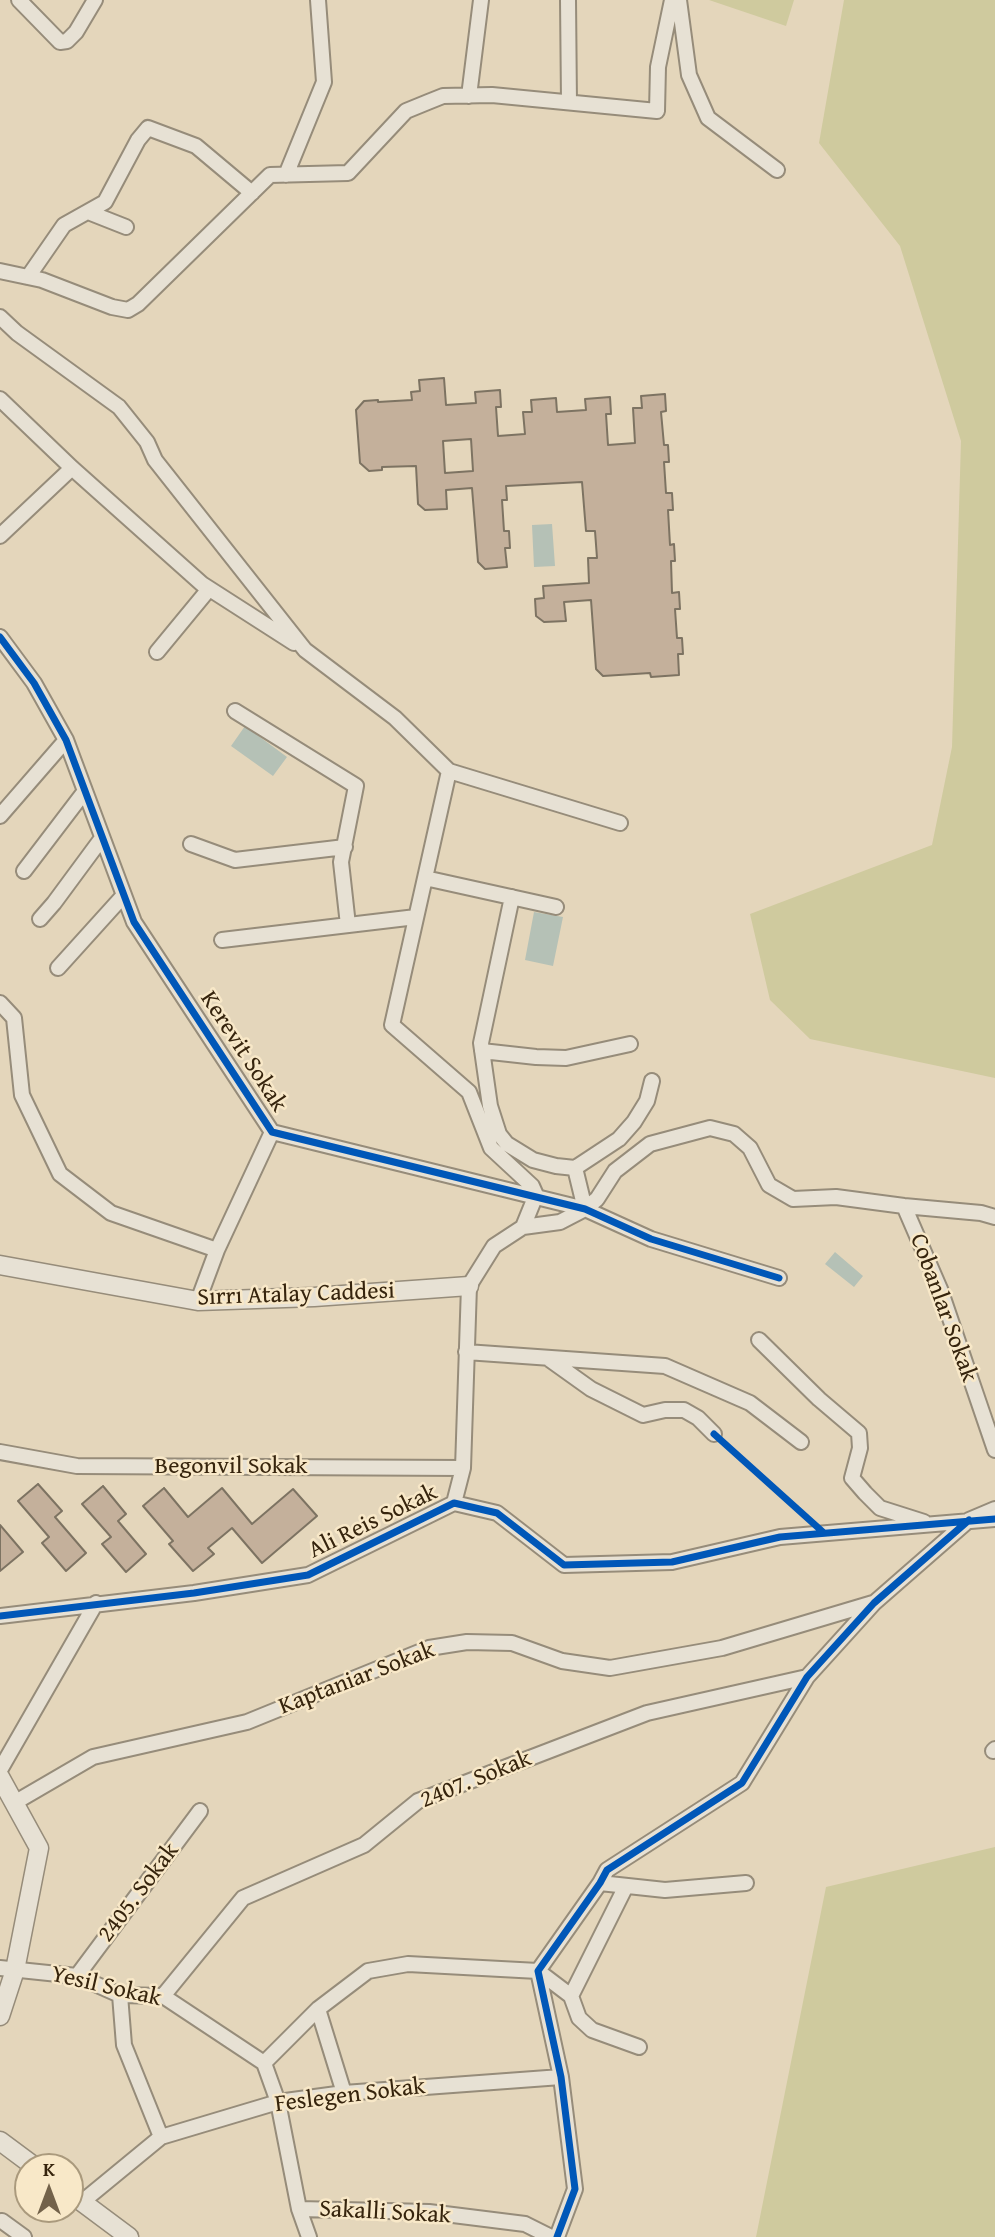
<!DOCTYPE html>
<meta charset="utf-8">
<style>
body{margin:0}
#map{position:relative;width:995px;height:2237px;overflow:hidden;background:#e4d6bb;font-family:"Gentium Book Plus",serif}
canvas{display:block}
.north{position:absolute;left:14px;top:2153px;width:70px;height:70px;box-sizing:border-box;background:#f8e8c8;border:2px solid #aa9a7d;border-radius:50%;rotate:0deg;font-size:19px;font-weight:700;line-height:28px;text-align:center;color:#36240d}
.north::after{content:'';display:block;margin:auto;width:24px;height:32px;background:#73624a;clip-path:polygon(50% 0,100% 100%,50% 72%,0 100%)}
</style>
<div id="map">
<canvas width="995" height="2237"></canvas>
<div class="north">K</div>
</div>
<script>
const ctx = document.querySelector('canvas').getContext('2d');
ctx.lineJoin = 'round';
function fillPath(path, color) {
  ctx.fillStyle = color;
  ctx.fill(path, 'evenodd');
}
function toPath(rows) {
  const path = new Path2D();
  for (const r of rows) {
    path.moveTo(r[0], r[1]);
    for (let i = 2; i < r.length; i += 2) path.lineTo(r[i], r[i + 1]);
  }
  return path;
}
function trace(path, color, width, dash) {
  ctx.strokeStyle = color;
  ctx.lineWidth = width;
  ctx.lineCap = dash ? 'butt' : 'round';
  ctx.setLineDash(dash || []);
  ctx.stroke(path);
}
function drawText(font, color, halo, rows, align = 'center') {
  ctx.font = font + ' "Gentium Book Plus",serif';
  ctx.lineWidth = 5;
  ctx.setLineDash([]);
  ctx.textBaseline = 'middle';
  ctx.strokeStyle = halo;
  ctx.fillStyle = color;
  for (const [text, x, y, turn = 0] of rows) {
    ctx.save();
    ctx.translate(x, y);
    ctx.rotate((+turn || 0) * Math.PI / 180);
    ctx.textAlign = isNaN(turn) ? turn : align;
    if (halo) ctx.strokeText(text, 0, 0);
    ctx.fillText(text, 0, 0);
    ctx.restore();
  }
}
fillPath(toPath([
 [709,0,794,0,786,26],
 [844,0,995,0,995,1078,810,1039,770,1000,750,914,932,845,952,747,961,441,900,246,819,143],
 [995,1847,995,2237,756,2237,826,1887]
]), '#cfca9e');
fillPath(toPath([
 [552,524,555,566,534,567,532,525],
 [245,726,287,757,273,776,231,746],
 [534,912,563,917,553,966,525,960],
 [835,1252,863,1276,854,1287,825,1264]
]), '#b5c1b6');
const building = toPath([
 [444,378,446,405,476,403,475,392,500,390,501,407,496,407,498,436,525,434,523,412,532,412,531,400,556,398,557,412,586,410,585,399,610,397,611,414,606,414,608,445,635,443,633,408,642,408,641,396,665,394,666,411,661,412,664,445,668,445,669,462,664,462,666,493,672,493,673,510,668,510,670,545,674,544,675,561,671,561,672,593,679,592,680,609,675,609,677,638,682,638,683,654,678,654,679,675,651,677,650,673,603,676,596,669,591,600,564,602,566,621,544,622,536,616,535,599,544,598,543,586,589,583,588,558,597,558,595,531,586,531,582,482,506,486,507,500,502,500,504,531,509,531,510,548,505,548,507,567,485,569,478,562,472,488,446,490,447,509,425,510,418,504,416,466,382,467,382,470,369,471,360,463,356,410,364,401,378,400,378,402,412,400,411,392,420,391,419,380,444,378],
 [471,439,473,471,445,473,443,441,471,439],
 [38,1484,62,1511,55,1517,86,1553,66,1571,42,1543,49,1537,18,1501,38,1484],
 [103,1486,126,1514,118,1521,146,1554,126,1572,102,1544,111,1537,82,1504,103,1486],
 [164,1488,188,1517,222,1488,252,1524,293,1489,317,1516,262,1563,232,1528,208,1548,214,1554,193,1571,169,1544,173,1541,143,1506,164,1488],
 [0,1525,23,1552,0,1571,0,1525]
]);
fillPath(building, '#c4b09b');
trace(building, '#7d7362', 2);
const minor = toPath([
 [19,0,60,42,67,41,76,32,95,0],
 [568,0,569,102],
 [679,0,689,75,708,118,777,170],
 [469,96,481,0],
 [286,175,324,82,318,0],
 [88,212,126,227],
 [0,271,42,280,112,307,128,310,138,304,270,175,348,173,406,111,428,102,443,96,492,95,657,111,658,67,672,0],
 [28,277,64,225,105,202,138,140,148,128,196,146,252,193],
 [0,317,17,333,119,407,147,442,155,460,305,650,395,718,449,771,620,823],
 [0,399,72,468,202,584,294,643],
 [0,536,72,468],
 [0,637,34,683,66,740,134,922,272,1132,585,1209,651,1239,779,1278],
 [157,652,209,589],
 [235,711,356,786,341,862,348,925],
 [449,771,392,1025,469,1092,491,1148,532,1186,536,1195,523,1227,494,1246,469,1286,463,1468,454,1503],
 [0,816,66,740],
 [191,844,235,860,345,847],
 [24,871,85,791],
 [425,878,556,907],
 [512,897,481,1043,490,1106,499,1134,507,1144,533,1160,556,1166,575,1168,619,1139,634,1122,647,1101,652,1081],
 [40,919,54,903,102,838],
 [222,940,416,917],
 [58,968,124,895],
 [0,1003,14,1018,22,1095,60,1174,111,1213,217,1250,198,1301],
 [482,1051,536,1057,566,1058,630,1044],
 [575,1168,585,1209],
 [904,1206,940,1289,995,1450],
 [523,1227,560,1222,585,1209,597,1199,615,1171,650,1144,710,1128,734,1134,750,1148,769,1185,793,1199,836,1197,904,1206,981,1213,995,1217],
 [217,1250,272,1132],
 [759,1340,819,1399,859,1433,860,1448,852,1478,865,1493,880,1508,924,1522],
 [466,1352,665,1366,750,1403,801,1442],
 [549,1359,591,1389,643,1415,665,1410,684,1410,698,1418,714,1434],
 [0,1452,77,1466,463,1468],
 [0,1616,194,1593,308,1575,454,1503,497,1513,564,1565,672,1562,780,1537,995,1519],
 [993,1751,995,1749],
 [0,1770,96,1603],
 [14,1803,93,1757,247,1722,429,1648,467,1642,512,1643,562,1661,610,1668,722,1648,873,1603],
 [600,1883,665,1890,746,1883],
 [626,1886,571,1996,579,2018,592,2030,639,2047],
 [0,1968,77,1976,120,1995,163,1996,264,2063],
 [77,1976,200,1811],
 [120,1995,124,2045,161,2137],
 [163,1996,243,1898,364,1845,418,1801,647,1713,807,1677],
 [318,2009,344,2093],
 [264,2063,318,2009,368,1971,408,1964,538,1971,571,1996],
 [264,2063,278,2102,299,2209,309,2237],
 [82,2202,161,2137,278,2102,344,2093,561,2077],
 [299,2209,429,2212,525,2224,551,2237],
 [2,2221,24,2237],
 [557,2237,575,2189,561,2077,538,1971,600,1883,607,1870,742,1783,807,1677,874,1603,969,1520,995,1509]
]);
const tertiary = toPath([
 [0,1265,198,1301,314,1297,469,1286],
 [0,1777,39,1848,15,1970,0,2016],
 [0,2141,35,2167],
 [70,2193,129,2237]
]);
trace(minor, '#968c7a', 18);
trace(tertiary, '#968c7a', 21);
trace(minor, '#e7e1d4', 14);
trace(tertiary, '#e7e1d4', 18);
trace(toPath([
 [0,637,34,683,66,740,134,922,272,1132,585,1209,651,1239,779,1278],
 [714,1434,824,1533],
 [0,1616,194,1593,308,1575,454,1503,497,1513,564,1565,672,1562,780,1537,995,1519],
 [557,2237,575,2189,561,2077,538,1971,600,1883,607,1870,742,1783,807,1677,874,1603,969,1520]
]), '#0057b8', 7);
drawText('24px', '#36240d', '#f8e8c8', [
 ["Kerevit Sokak",243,1052,57],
 ["Sırrı Atalay Caddesi",296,1295,-2],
 ["Cobanlar Sokak",943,1308,70],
 ["Begonvil Sokak",231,1467],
 ["Ali Reis Sokak",373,1522,-26],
 ["Kaptaniar Sokak",357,1679,-21],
 ["2407. Sokak",476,1780,-22],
 ["2405. Sokak",139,1893,-53],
 ["Yesil Sokak",106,1987,13],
 ["Feslegen Sokak",350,2096,-7],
 ["Sakalli Sokak",385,2213,3]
]);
</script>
